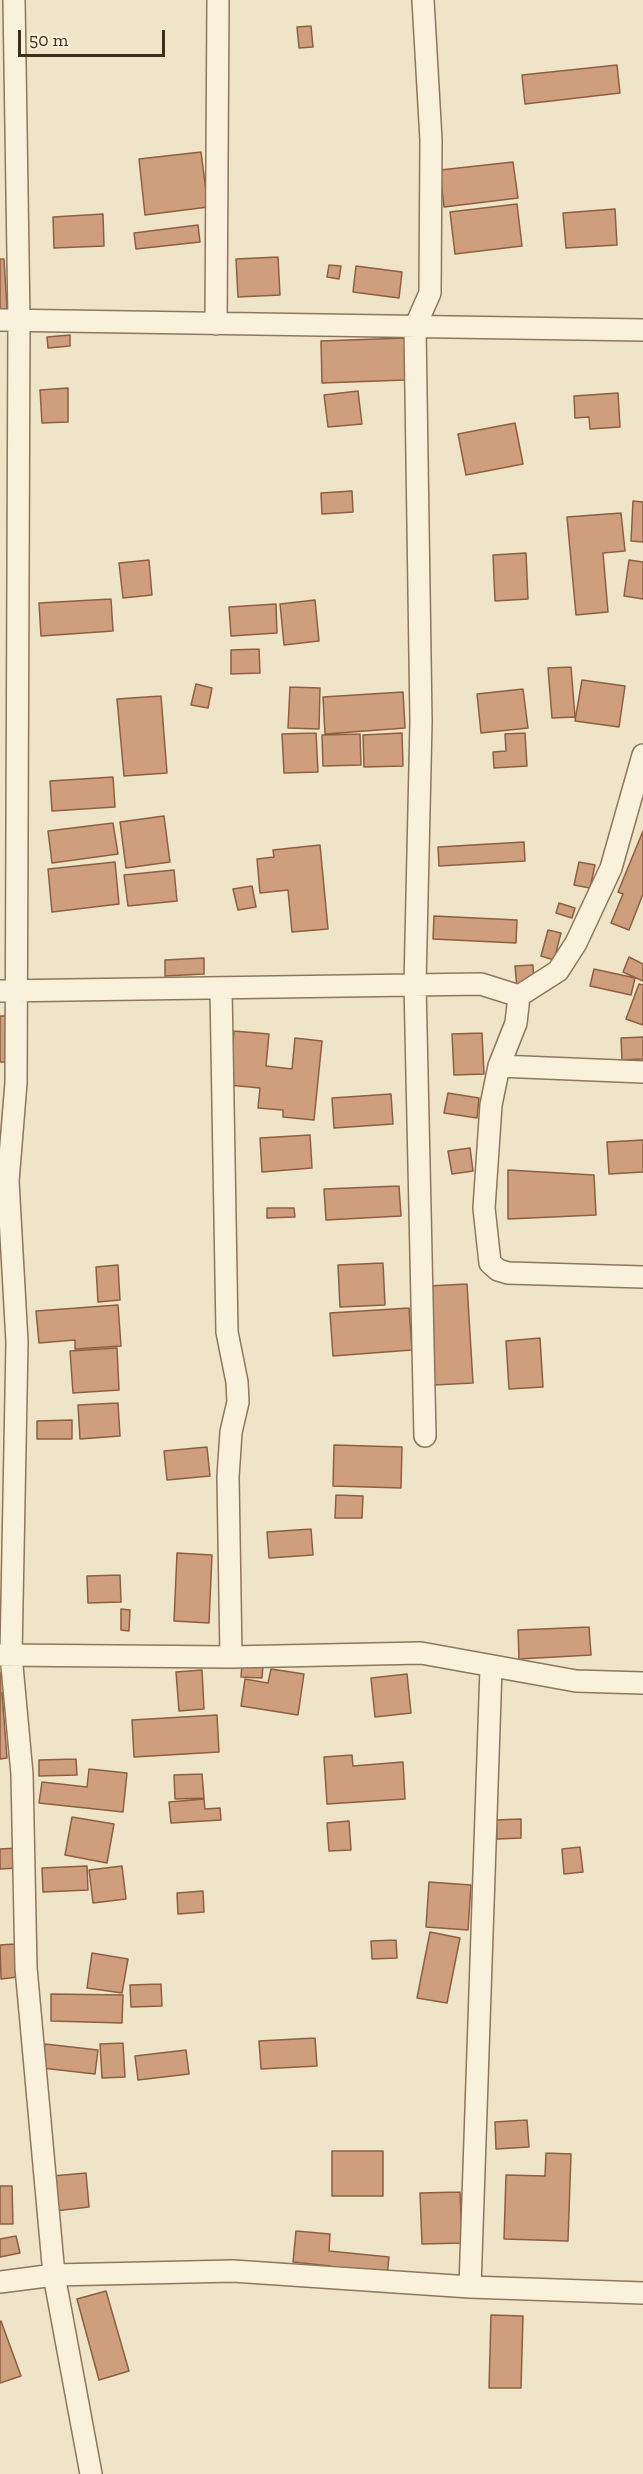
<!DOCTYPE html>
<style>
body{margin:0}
#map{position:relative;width:643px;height:2474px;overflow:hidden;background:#f0e4c8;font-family:"Zilla Slab",serif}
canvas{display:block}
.scale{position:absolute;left:18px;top:30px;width:147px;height:27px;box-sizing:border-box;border:3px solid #3d2e20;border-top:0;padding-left:8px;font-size:18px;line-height:21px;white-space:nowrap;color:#3d2e20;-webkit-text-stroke:4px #f7eed8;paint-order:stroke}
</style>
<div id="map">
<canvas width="643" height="2474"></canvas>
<div class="scale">50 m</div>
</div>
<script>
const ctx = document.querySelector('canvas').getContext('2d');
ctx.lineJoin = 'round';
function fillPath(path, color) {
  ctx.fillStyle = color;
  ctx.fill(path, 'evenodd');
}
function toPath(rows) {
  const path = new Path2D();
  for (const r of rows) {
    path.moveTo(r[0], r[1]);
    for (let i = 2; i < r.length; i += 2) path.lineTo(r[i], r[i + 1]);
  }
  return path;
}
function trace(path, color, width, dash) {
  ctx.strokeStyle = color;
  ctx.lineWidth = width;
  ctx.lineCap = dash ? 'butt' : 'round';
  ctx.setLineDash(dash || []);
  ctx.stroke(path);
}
const building = toPath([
 [311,26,313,47,299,48,297,27,311,26],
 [617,65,620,93,525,104,522,75,617,65],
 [201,152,208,207,145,215,139,159,201,152],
 [513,162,518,198,444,207,440,170,513,162],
 [517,204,522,246,455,254,450,212,517,204],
 [615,209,617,245,566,248,563,213,615,209],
 [103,214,104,246,54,248,53,217,103,214],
 [198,225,200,242,136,249,134,233,198,225],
 [278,257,280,295,238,297,236,259,278,257],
 [0,259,4,259,7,309,0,309,0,259],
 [329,265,341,266,339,279,327,277,329,265],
 [356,266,402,272,399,298,353,292,356,266],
 [70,335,70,346,48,348,47,337,70,335],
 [405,338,406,380,322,383,321,341,405,338],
 [68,388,68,422,42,423,40,390,68,388],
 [358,391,362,424,328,427,324,395,358,391],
 [618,393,620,427,590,429,589,417,575,418,574,396,618,393],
 [515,423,523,464,466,475,458,434,515,423],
 [352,491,353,512,322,514,321,493,352,491],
 [633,501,643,502,643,542,631,541,633,501],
 [621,513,625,551,603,553,608,612,576,615,567,517,621,513],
 [526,553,528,599,495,601,493,555,526,553],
 [149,560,152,595,123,598,119,563,149,560],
 [629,560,643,562,643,599,624,596,629,560],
 [111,599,113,631,41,636,39,603,111,599],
 [315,600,319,641,284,645,280,604,315,600],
 [276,604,277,633,231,636,229,607,276,604],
 [259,649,260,673,231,674,231,650,259,649],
 [571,667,575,717,552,718,548,668,571,667],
 [582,680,625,686,619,727,575,721,582,680],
 [196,684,212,688,208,708,191,705,196,684],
 [290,687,320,688,319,729,288,728,290,687],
 [523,689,528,728,481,733,477,694,523,689],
 [403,692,405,728,325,734,323,697,403,692],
 [161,696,167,773,124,776,117,699,161,696],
 [316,733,318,772,284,773,282,734,316,733],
 [402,733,403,766,364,767,363,735,402,733],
 [525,733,527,766,494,768,493,752,506,751,505,734,525,733],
 [360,734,361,765,323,766,322,735,360,734],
 [113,777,115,807,52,811,50,781,113,777],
 [164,816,170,862,126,868,120,822,164,816],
 [113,823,118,854,52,863,48,831,113,823],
 [643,831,643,894,629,930,611,923,623,894,618,892,643,831],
 [524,842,525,861,439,866,438,847,524,842],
 [320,845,328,929,292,932,288,890,260,893,257,859,274,857,273,850,320,845],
 [115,862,119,904,52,912,48,869,115,862],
 [579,862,595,865,590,888,574,885,579,862],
 [174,870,177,901,128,906,124,875,174,870],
 [252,886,256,907,238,910,233,889,252,886],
 [559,903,575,908,572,918,556,913,559,903],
 [434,916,517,920,516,943,433,939,434,916],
 [548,930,561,933,554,960,541,956,548,930],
 [629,957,643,964,643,981,623,972,629,957],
 [204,958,204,974,165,976,165,960,204,958],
 [533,965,534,987,517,988,515,966,533,965],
 [594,969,635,978,631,995,590,986,594,969],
 [639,984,643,985,643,1025,626,1019,639,984],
 [0,1016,6,1016,7,1062,0,1062,0,1016],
 [234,1031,269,1034,266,1066,292,1069,295,1038,322,1041,314,1120,283,1117,283,1110,258,1108,260,1088,229,1085,234,1031],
 [482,1033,484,1074,454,1075,452,1034,482,1033],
 [643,1037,643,1059,622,1060,621,1038,643,1037],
 [448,1093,479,1098,477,1118,444,1113,448,1093],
 [391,1094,393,1124,334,1128,332,1098,391,1094],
 [310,1135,312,1168,262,1172,260,1138,310,1135],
 [643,1140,643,1172,609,1174,607,1142,643,1140],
 [470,1148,473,1171,452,1174,448,1151,470,1148],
 [508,1170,594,1175,596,1215,508,1219,508,1170],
 [399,1186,401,1216,326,1220,324,1189,399,1186],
 [267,1208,294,1208,295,1217,267,1218,267,1208],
 [383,1263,385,1305,340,1307,338,1265,383,1263],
 [118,1265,120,1300,98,1302,96,1267,118,1265],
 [467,1284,473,1383,434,1385,428,1286,467,1284],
 [118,1305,121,1346,75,1349,75,1340,39,1343,36,1311,118,1305],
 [409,1308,412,1350,333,1356,330,1313,409,1308],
 [540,1338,543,1387,509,1389,506,1341,540,1338],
 [117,1348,119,1390,73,1393,70,1351,117,1348],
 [118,1403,120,1436,80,1439,78,1405,118,1403],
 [72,1420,72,1439,37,1439,37,1421,72,1420],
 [334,1445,402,1447,401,1488,333,1486,334,1445],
 [207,1447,210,1476,167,1480,164,1451,207,1447],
 [336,1495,363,1496,362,1518,335,1518,336,1495],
 [311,1529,313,1555,269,1558,267,1532,311,1529],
 [177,1553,212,1555,209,1623,174,1621,177,1553],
 [120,1575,121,1602,88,1603,87,1576,120,1575],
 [121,1609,130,1610,129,1631,121,1630,121,1609],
 [589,1627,591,1655,519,1659,518,1630,589,1627],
 [242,1664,263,1665,262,1678,241,1677,242,1664],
 [271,1669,304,1674,298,1715,241,1706,245,1679,268,1683,271,1669],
 [202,1670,204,1709,179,1711,176,1672,202,1670],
 [13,1672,15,1692,2,1693,7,1758,0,1759,0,1673,13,1672],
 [407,1674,411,1713,375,1717,371,1678,407,1674],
 [217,1715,219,1752,134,1757,132,1720,217,1715],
 [352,1755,353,1766,403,1762,405,1799,327,1804,324,1757,352,1755],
 [76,1759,77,1775,39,1776,39,1760,76,1759],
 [89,1769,127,1773,123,1812,39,1803,42,1782,87,1787,89,1769],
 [202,1774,204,1798,175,1799,174,1775,202,1774],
 [204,1799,205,1809,220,1808,221,1820,171,1823,169,1802,204,1799],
 [72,1817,114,1824,107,1863,65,1855,72,1817],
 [521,1819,521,1838,497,1839,496,1820,521,1819],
 [349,1821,351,1850,329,1851,327,1823,349,1821],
 [580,1847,583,1872,564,1874,562,1849,580,1847],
 [18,1848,19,1868,0,1869,0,1849,18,1848],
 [87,1866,88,1890,43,1892,42,1868,87,1866],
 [122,1866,126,1899,93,1903,89,1870,122,1866],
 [429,1882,471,1885,468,1930,426,1927,429,1882],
 [203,1891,204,1912,178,1914,177,1893,203,1891],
 [430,1932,460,1938,447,2003,417,1998,430,1932],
 [396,1940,397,1958,372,1959,371,1941,396,1940],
 [15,1944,18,1977,1,1979,0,1945,15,1944],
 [92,1953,128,1959,122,1993,87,1988,92,1953],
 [161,1984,162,2006,131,2007,130,1985,161,1984],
 [51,1994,123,1995,122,2023,51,2021,51,1994],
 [315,2038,317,2066,261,2069,259,2041,315,2038],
 [123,2043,125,2077,102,2078,100,2044,123,2043],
 [45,2044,98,2050,95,2074,42,2068,45,2044],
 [186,2050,189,2074,138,2080,135,2056,186,2050],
 [527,2120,529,2147,496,2149,495,2122,527,2120],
 [332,2151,383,2151,383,2196,332,2196,332,2151],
 [546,2153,571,2154,568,2241,504,2239,506,2175,545,2176,546,2153],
 [86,2173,89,2207,55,2211,52,2176,86,2173],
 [0,2186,12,2186,13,2224,0,2224,0,2186],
 [460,2192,462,2243,422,2244,420,2193,460,2192],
 [296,2231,330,2234,329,2251,389,2257,386,2286,328,2280,330,2266,293,2262,296,2231],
 [16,2236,20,2253,0,2257,0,2239,16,2236],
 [106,2291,129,2371,99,2380,77,2299,106,2291],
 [491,2315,523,2316,521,2388,489,2388,491,2315],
 [1,2321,21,2376,0,2383,0,2322,1,2321]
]);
fillPath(building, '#cf9f7d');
trace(building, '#8d5f41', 1.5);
const minor = toPath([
 [14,0,19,320,16,1083,8,1181,17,1342,11,1655,22,1774,26,1968,54,2275,91,2474],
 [423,0,431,140,430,293,415,327,421,722,415,984,425,1436],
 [0,320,643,330],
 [216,324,218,0],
 [221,989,227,1332,237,1382,238,1402,231,1432,228,1477,231,1657],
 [1,991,481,984,519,996],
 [519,996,516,1023,499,1066,491,1105,484,1208,490,1263,498,1270,508,1273,643,1277],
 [519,996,558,971,576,943,611,868,643,755],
 [499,1066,643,1072],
 [0,1655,231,1657,421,1653,576,1681,643,1683],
 [0,2282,54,2275,233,2271,470,2287,643,2293],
 [470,2287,491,1668]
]);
trace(minor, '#8d765c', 24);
trace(minor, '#faf1dc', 21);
</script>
